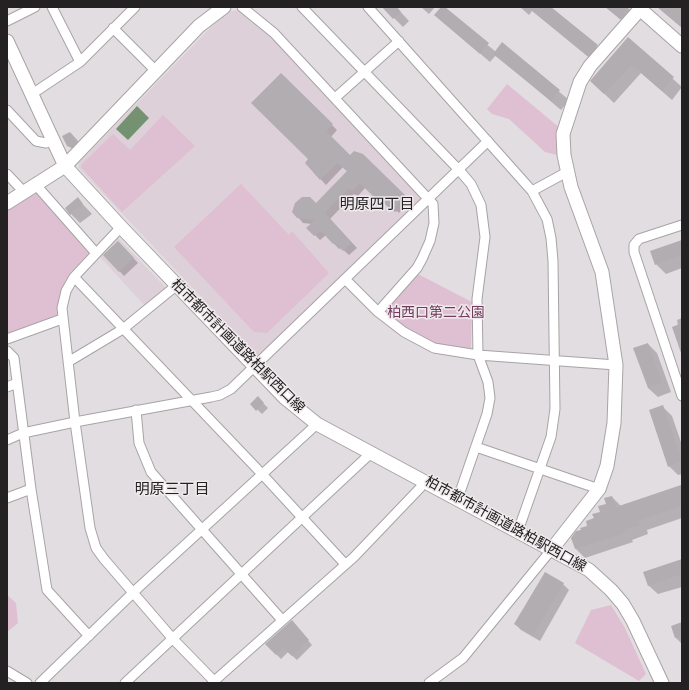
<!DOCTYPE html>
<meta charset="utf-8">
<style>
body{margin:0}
#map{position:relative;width:689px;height:690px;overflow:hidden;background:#e2dde0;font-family:"Source Sans 3",sans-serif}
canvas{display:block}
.frame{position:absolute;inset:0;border:8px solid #232122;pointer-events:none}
</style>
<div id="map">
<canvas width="689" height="690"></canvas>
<div class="frame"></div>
</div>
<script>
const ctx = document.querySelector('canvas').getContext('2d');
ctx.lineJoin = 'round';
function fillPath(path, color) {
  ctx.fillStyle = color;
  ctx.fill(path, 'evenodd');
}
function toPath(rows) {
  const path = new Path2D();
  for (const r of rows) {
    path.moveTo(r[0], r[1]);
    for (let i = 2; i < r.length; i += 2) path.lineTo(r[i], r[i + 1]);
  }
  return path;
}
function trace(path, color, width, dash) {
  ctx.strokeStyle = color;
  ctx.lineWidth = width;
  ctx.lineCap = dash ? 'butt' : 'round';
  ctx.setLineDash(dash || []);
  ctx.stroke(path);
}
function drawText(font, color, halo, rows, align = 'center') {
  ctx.font = font + ' "Source Sans 3","Noto Sans JP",sans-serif';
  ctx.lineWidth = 3;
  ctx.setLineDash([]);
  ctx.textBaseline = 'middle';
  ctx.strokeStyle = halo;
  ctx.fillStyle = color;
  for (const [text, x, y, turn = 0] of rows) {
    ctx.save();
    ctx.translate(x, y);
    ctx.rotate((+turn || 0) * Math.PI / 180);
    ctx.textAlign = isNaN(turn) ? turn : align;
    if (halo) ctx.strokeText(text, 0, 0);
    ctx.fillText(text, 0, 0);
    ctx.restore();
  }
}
fillPath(toPath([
 [239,10,271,36,423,195,423,200,258,357,79,168,79,163,218,20,231,11],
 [117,237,168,290,146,307,99,256]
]), '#ddd0d8');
fillPath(toPath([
 [507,84,560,128,557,155,545,152,509,119,492,114,487,109],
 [163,115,195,146,122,212,81,167,82,164,113,134,130,150],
 [241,184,289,235,292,231,329,273,267,333,254,332,174,247],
 [35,193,40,193,89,249,89,253,70,273,66,280,60,294,57,316,54,319,7,337,7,211],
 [418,274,472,302,471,349,436,344,407,329,384,312],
 [7,595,16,603,18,623,7,632],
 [611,605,625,628,646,674,639,681,575,643,591,610]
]), '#dfc0d3');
fillPath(toPath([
 [137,106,149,118,128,140,116,129]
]), '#749272');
fillPath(toPath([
 [383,7,396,7,409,21,403,27],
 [421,7,435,7,429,14],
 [442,7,496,52,502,44,569,100,561,110,496,55,490,62,435,15],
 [520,7,550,7,606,55,598,65,532,11,529,15],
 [605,7,627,7,638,17,630,27],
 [628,39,682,87,672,100,641,73,614,103,591,81],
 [281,75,337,130,331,137,350,157,362,155,409,201,399,213,397,211,395,212,382,199,380,201,365,188,358,196,354,194,330,219,357,248,349,255,341,248,339,249,326,235,320,240,308,228,312,224,303,223,298,217,316,204,348,172,343,167,326,185,306,163,310,159],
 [70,133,80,144,75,150,67,145],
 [78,199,92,214,80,223,71,214],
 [682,240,682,268,666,274,656,264,652,252],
 [118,242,138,263,124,276,104,255],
 [682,318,682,353,673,327,678,326,677,320],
 [648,344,657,353,671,392,658,397,648,388],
 [258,398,268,408,262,414,252,404],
 [663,407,672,416,682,445,682,474,678,475,669,466],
 [680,487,682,488,682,518,647,530,648,534,632,540,633,542,585,558,576,549,582,530,589,526,612,497,621,506],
 [682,561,682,587,658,594,648,585],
 [563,584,569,590,540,641,521,630,515,624],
 [682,623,682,644,676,638,672,627],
 [296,626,312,645,297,660,288,652,281,659,266,644]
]), '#0003');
fillPath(toPath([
 [382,7,397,7,401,12,393,19],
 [441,7,445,7,489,43,480,54,434,15],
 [528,7,551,7,598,45,588,56],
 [606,7,629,7,620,19],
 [657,7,682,7,682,28],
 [628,37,674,77,662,91,632,65,604,94,590,81],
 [502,42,560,90,551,101,493,54],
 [281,73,333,124,326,131,350,155,354,151,363,154,405,195,394,209,392,206,389,208,376,195,374,197,360,183,353,191,348,189,325,213,352,243,343,251,335,243,333,244,321,231,314,236,306,228,315,220,297,218,292,212,295,203,302,197,310,197,316,203,347,171,337,163,320,180,305,163,308,159,251,103],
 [70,132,78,141,72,148,67,146,62,136],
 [78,197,83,204,70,215,65,208],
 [682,240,682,255,655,265,650,251],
 [118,241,134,258,119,272,103,255],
 [682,323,682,352,681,353,672,327],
 [648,343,662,383,648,388,633,348],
 [258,396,264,403,256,411,250,404],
 [663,405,682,461,668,467,649,410],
 [681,485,682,506,638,521,640,525,624,530,625,533,575,549,571,538,576,531,581,530,580,528,587,526,586,521,594,518,592,514,600,512,598,506,606,504,604,498,612,496,616,507],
 [682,559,682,574,648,586,643,572],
 [545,572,564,583,533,636,514,624],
 [292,620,309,640,292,656,283,648,276,655,265,644],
 [682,622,682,636,675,638,671,626]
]), '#b2adb0');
const street = toPath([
 [52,7,80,62],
 [242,7,274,33,433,204,434,223,430,241,422,259,417,268,378,312],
 [302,7,459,170,471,184,481,205,485,237,477,299,478,355,488,382,490,398,487,414,458,498],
 [368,7,532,191,547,219,551,238,553,261,555,409,551,437,518,531],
 [7,21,35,7],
 [113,28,156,71],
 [32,94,80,62,135,7],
 [335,98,399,41],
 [7,110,36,141,46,143,53,140],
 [7,174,24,192],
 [36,185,95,252],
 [532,191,567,172],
 [682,225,639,239,634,245,634,252,682,396],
 [121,227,74,277,66,291,62,308,75,422,90,528,96,548,104,559,173,639,216,683],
 [74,277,262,474,345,564],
 [345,279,378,312,404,332,434,348,478,355,616,365],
 [7,339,62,319],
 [7,351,14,358,31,489,7,498],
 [68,362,123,329,177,285],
 [7,387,17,383],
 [136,410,139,443,151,472,282,620],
 [7,440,23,433,75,422,211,397,220,395,231,389,488,141],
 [476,447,599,489],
 [31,489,47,590,89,636],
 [7,671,27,683],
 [40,683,139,587,317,424],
 [125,683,371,453],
 [212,683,354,557,420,488,424,481],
 [429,683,463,658,552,549]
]);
const secondary = toPath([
 [640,9,682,46],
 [7,41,65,166,121,227,285,398,317,424,589,570,611,590,623,604,633,621,662,683],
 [7,203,65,166,199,26,224,7],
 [552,549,599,489,607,466,614,423,616,365,602,272,571,187,564,155,563,134,580,82,590,66,642,7]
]);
trace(street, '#a8a3a6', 11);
trace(secondary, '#a8a3a6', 15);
trace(street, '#fff', 9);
trace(secondary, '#fff', 13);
drawText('14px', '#723c5f', '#f0eaed', [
 ["柏西口第二公園",436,314]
]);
drawText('14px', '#232122', '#f0eaed', [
 ["柏市都市計画道路柏駅西口線",237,347,45],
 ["柏市都市計画道路柏駅西口線",505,525,29]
]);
drawText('15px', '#232122', '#f0eaed', [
 ["明原四丁目",377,206],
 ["明原三丁目",172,491]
]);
</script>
